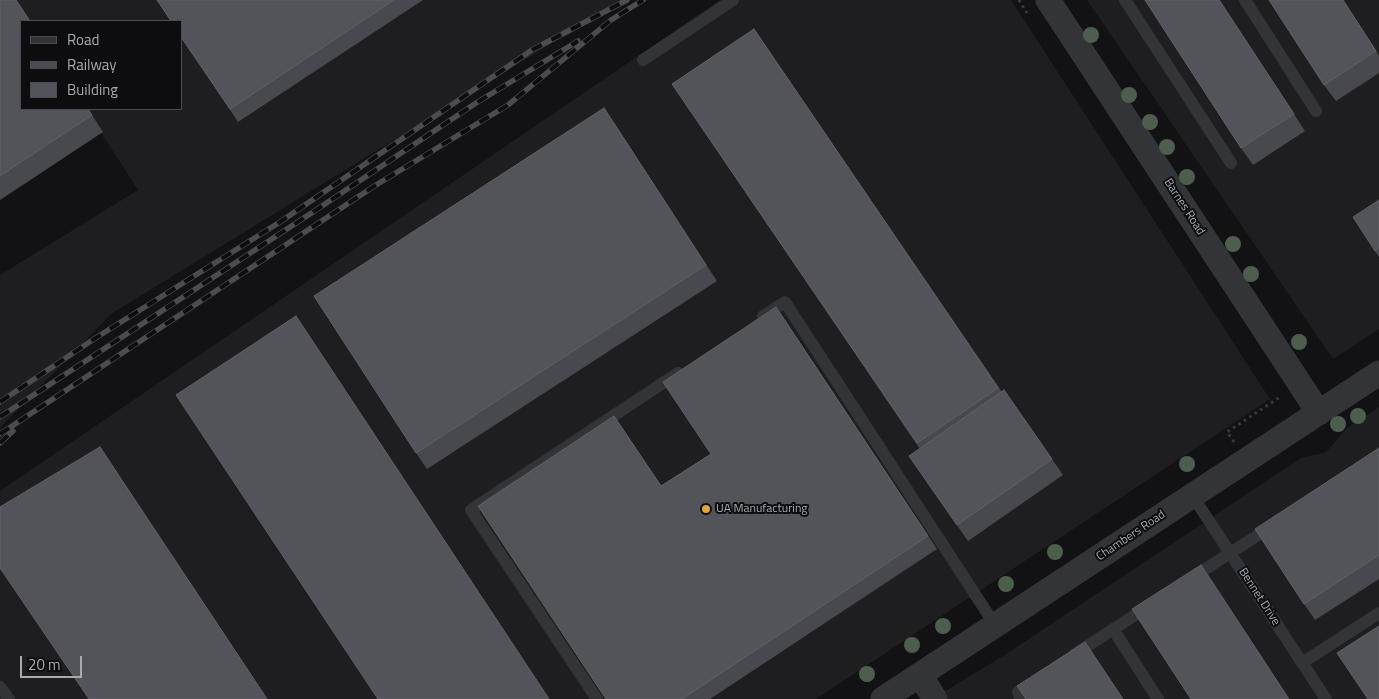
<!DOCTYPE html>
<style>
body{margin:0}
#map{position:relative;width:1379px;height:699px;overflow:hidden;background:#121214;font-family:"Titillium Web",sans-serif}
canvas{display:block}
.legend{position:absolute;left:20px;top:20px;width:162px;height:90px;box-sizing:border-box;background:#0d0d0f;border:1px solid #4a4c51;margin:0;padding:6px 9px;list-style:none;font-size:15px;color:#a5aab3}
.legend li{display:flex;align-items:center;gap:10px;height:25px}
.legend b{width:25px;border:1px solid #4a4c51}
.scale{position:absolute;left:20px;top:656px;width:62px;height:22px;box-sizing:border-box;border:2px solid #a5aab3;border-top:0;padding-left:6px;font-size:15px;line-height:18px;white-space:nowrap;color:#a5aab3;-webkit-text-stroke:4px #0d0d0f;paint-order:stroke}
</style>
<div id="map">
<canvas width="1379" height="699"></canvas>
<ul class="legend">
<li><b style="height:6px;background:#333438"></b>Road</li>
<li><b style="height:6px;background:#4b4c51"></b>Railway</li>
<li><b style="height:14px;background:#525459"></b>Building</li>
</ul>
<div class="scale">20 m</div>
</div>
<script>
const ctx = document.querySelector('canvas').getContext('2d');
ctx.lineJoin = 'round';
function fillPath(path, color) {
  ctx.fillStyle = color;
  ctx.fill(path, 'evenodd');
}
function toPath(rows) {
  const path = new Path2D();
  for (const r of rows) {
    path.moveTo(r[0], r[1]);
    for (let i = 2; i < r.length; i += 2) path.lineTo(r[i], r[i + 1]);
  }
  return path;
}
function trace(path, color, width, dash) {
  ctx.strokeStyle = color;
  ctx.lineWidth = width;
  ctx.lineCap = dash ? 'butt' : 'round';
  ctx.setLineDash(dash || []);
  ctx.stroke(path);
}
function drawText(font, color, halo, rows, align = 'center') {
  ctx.font = font + ' "Titillium Web",sans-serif';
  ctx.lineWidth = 4;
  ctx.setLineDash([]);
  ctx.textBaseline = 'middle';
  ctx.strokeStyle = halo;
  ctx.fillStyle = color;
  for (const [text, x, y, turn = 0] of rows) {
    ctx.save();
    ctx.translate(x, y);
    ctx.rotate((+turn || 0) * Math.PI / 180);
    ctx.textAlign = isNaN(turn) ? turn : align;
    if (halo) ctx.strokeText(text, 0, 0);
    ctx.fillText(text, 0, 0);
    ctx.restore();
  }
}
fillPath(toPath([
 [15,0,622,0,111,314,0,428,0,275,138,190,86,109,181,109,181,21,29,21],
 [720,0,1011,0,1270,399,816,699,0,699,0,491],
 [1087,0,1379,0,1379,329,1333,359],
 [1379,407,1379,699,932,699,1003,656,1301,458,1326,452,1347,428]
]), '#1e1e21');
trace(toPath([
 [1019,0,1027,13],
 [1234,442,1227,432,1280,397,1279,396]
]), '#3a3b3f', 3, [2.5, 4]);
trace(toPath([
 [1125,0,1231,163],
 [1245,0,1316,111],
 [643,60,733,0],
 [763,316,785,302,995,625],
 [1192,495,1326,699],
 [1190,579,1272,526],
 [1113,629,1158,699],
 [1075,654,1149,606],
 [1302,663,1379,613],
 [0,687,9,699],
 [597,699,471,510,678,373],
 [1020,699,1018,692,1034,682]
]), '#333438', 12);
trace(toPath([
 [1048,0,1319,413],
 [920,675,935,699],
 [883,699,1379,373]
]), '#333438', 25);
const rail = toPath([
 [0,402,94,339,280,222,532,50,627,0],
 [0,417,313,212,476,103,578,41],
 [0,434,376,185,508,105,611,20,643,0],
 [0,443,13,431]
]);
trace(rail, '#4b4c51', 5.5);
trace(rail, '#0d0d0f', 4, [11]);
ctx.fillStyle = '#4d5e4e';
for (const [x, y] of [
 [1091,35],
 [1129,95],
 [1150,122],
 [1167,147],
 [1187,177],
 [1233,244],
 [1251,274],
 [1299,342],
 [1358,416],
 [1338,424],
 [1187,464],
 [1055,552],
 [1006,584],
 [943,626],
 [912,645],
 [867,674]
]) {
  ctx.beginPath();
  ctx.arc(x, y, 8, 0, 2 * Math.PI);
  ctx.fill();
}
fillPath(toPath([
 [0,0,88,109,103,132,0,200],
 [157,0,423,0,238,122],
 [1145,0,1220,0,1305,131,1253,165,1241,148],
 [1343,0,1379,55,1379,73,1336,101,1324,85],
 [754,29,1002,392,1004,390,1063,475,968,541,909,456,920,449,672,84],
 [615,124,717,281,427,469,416,453],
 [1379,200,1379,257,1375,251],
 [785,320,937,549,710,699,606,699,614,416,661,486,711,454],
 [1379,448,1379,579,1315,620,1304,604]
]), '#48494f');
fillPath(toPath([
 [1219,0,1220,0,1305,131,1294,114],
 [1343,0,1379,55,1379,56],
 [604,108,615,124,717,281,706,265],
 [776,307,785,320,937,549,928,536],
 [296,316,307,332,550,699,549,699],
 [100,447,111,464,268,699,267,699],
 [1201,565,1210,577,1289,699]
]), '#2e2f33');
const building = toPath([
 [0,0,16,0,30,21,21,21,21,109,88,109,92,115,0,176,0,0],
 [157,0,394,0,230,109,181,37,181,21,171,21,157,0],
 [1145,0,1219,0,1294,114,1241,148,1145,0],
 [1269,0,1343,0,1376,51,1324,85,1269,0],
 [754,29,998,388,917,443,672,84,754,29],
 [604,108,706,265,416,453,314,296,604,108],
 [1379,200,1379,248,1375,251,1353,217,1379,200],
 [776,307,928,536,682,699,606,699,478,506,614,416,661,486,711,454,663,382,776,307],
 [296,316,549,699,378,699,176,395,296,316],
 [1004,390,1052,459,957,525,909,456,1004,390],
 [100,447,267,699,89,699,0,568,0,507,100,447],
 [1379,448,1379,555,1304,604,1255,529,1379,448],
 [1201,565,1289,699,1191,699,1132,609,1201,565],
 [1379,626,1379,699,1368,699,1337,653,1379,626],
 [1085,642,1123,699,1026,699,1017,686,1085,642]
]);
fillPath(building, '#525459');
trace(building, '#5f6167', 1);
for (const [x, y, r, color] of [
 [706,509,5,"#e4a439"]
]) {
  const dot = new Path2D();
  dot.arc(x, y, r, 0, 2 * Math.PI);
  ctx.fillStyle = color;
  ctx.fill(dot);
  trace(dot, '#0d0d0f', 2);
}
drawText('12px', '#a5aab3', '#0d0d0f', [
 ["Barnes Road",1184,207,57],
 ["Chambers Road",1131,536,-34],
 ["Bennet Drive",1259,597,57]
]);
drawText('12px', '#a5aab3', '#0d0d0f', [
 ["UA Manufacturing",716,509]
], 'left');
</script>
